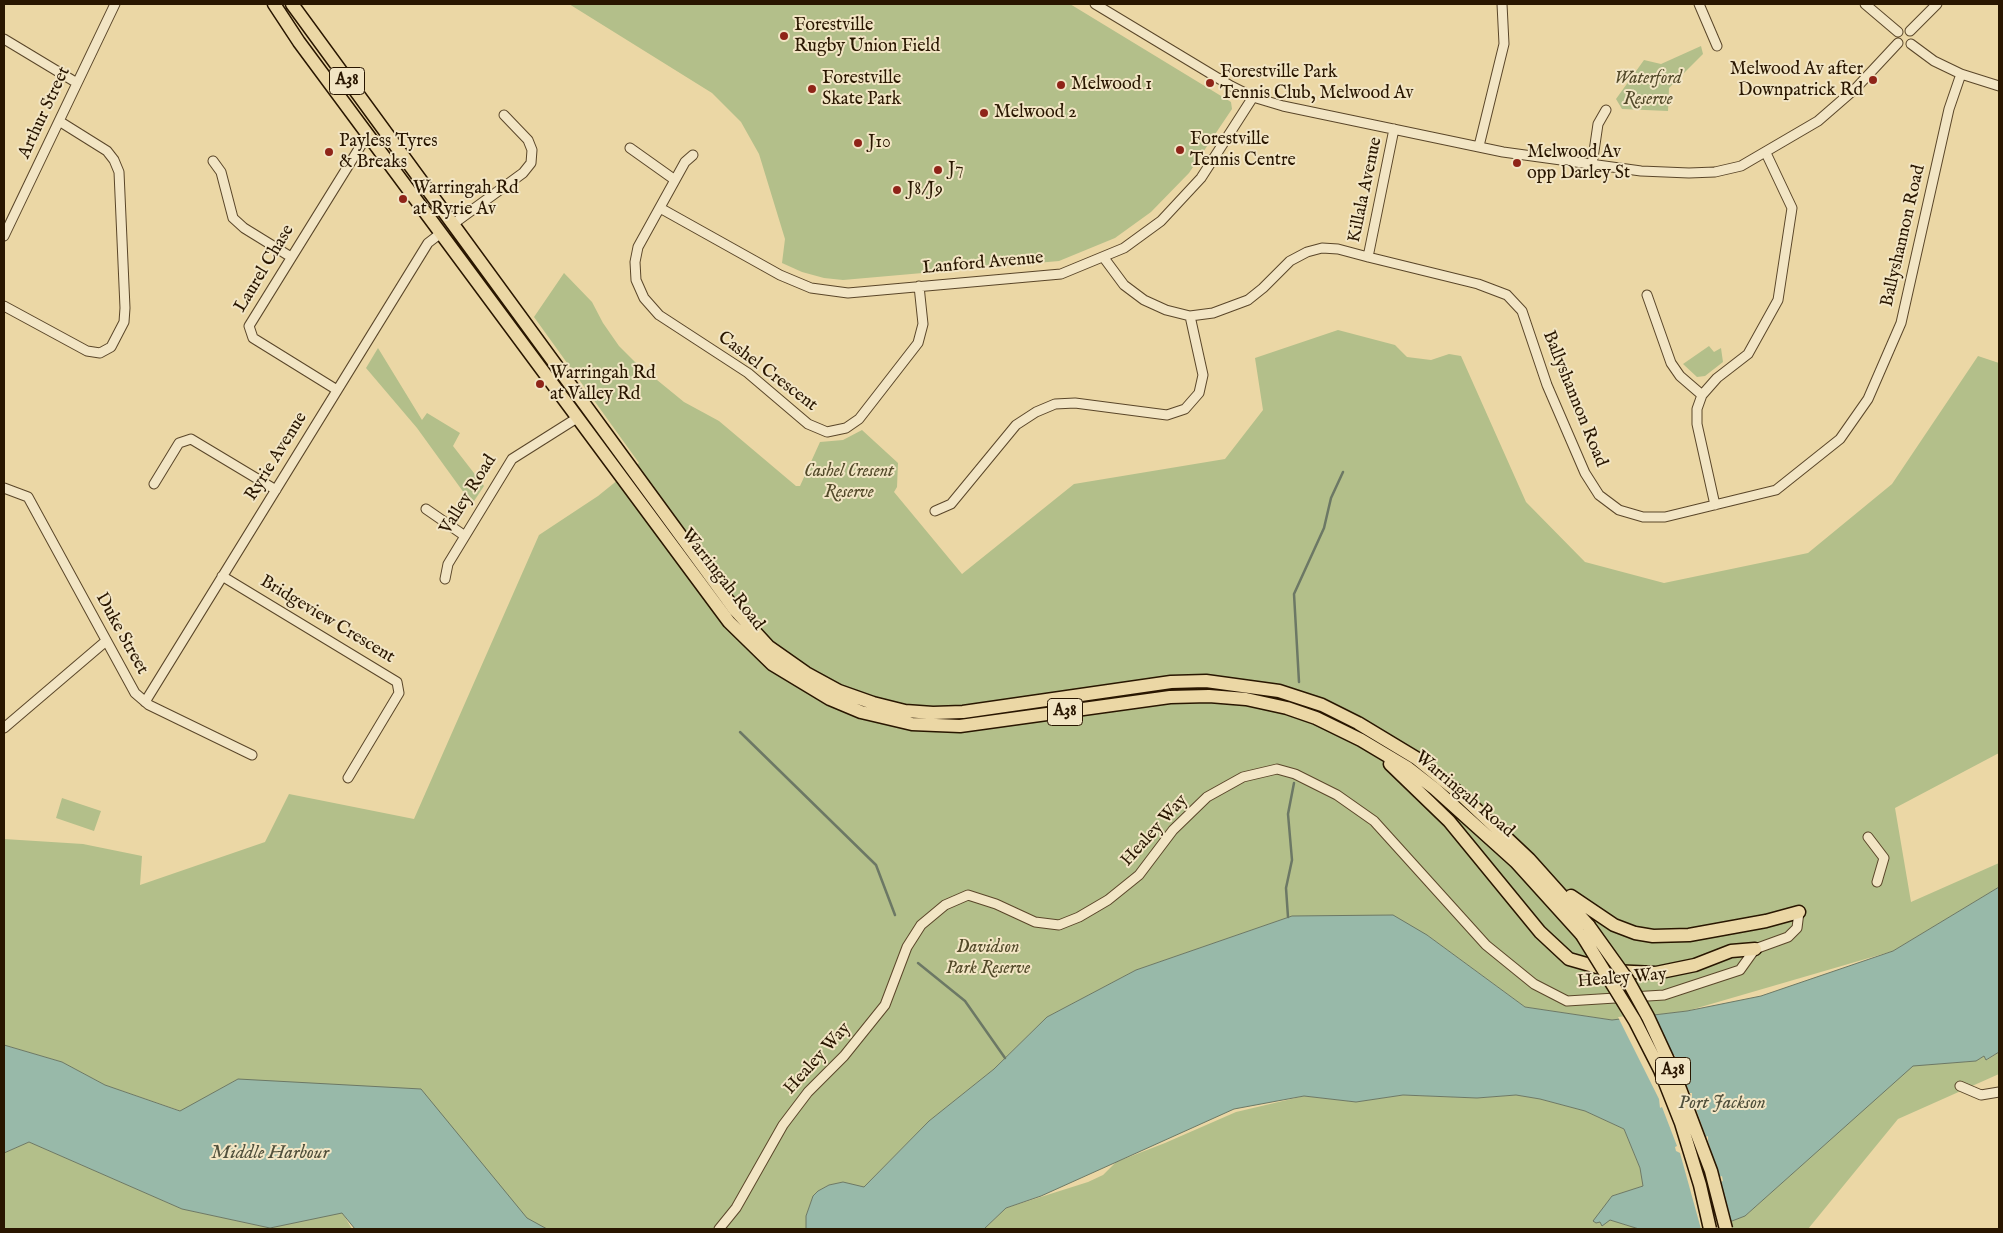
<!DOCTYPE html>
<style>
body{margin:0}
#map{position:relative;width:2003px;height:1233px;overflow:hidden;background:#ebd7a5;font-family:"IM FELL English",serif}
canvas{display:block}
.frame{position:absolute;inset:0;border:5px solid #291600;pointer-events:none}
</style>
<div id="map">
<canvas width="2003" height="1233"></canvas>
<div class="frame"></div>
</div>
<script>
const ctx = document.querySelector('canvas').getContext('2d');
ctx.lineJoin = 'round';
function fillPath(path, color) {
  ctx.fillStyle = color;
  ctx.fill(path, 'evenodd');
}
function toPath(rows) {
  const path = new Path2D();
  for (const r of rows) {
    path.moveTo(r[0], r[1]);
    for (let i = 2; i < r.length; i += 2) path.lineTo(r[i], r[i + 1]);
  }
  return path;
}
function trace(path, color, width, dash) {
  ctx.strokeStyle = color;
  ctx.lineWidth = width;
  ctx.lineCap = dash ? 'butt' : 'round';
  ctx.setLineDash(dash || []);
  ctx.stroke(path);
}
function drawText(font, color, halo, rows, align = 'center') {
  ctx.font = font + ' "IM FELL English",serif';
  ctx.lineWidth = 4;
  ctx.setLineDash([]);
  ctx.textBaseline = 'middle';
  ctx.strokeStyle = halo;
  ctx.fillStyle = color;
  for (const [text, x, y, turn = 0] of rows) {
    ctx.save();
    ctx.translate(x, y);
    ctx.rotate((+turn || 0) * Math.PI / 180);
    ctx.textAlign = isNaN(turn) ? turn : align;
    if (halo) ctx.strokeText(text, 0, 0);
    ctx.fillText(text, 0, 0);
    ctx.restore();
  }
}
fillPath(toPath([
 [569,4,1070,4,1231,102,1232,109,1189,173,1151,212,1115,238,1059,261,843,280,824,278,802,272,782,263,785,239,759,154,741,122,712,93],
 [1701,46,1703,54,1669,88,1668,111,1622,109,1616,99,1644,60,1661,64],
 [564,273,592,302,603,323,619,346,635,362,684,402,719,421,796,486,800,486,820,442,843,440,862,430,898,463,897,487,894,492,962,574,1074,484,1225,459,1263,410,1255,358,1338,330,1395,345,1407,357,1431,360,1449,354,1461,356,1526,502,1585,562,1664,583,1808,553,1892,484,1978,356,1999,363,1999,753,1895,808,1911,902,1999,863,1999,887,1893,951,1687,1011,1612,1020,1525,1007,1427,935,1292,916,1136,970,1047,1017,994,1069,929,1121,863,1188,843,1182,829,1185,818,1191,813,1196,806,1216,806,1229,547,1229,238,1079,181,1111,105,1085,62,1062,4,1045,4,839,83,844,142,856,140,885,265,842,289,794,414,819,539,535,598,496,639,463,534,317],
 [1709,346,1714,352,1721,348,1723,362,1705,376,1697,377,1683,364],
 [378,348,422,420,427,413,460,433,453,446,484,486,472,504,417,428,366,368],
 [62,798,101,811,94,831,56,818],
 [1999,1052,1999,1074,1898,1119,1808,1229,1711,1229,1745,1216,1913,1065,1976,1061,1984,1056,1987,1060],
 [1403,1095,1477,1098,1516,1095,1540,1099,1585,1111,1624,1129,1640,1168,1643,1186,1612,1196,1600,1222,1610,1220,1639,1229,984,1229,1006,1208,1088,1182,1103,1175,1116,1162,1165,1143,1236,1112,1304,1096,1356,1102],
 [29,1142,182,1209,270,1228,342,1212,352,1229,4,1229,4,1153]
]), '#b3bf8a');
const water = toPath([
 [1999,887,1999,1052,1986,1060,1984,1056,1976,1061,1913,1066,1745,1216,1711,1229,1639,1229,1610,1220,1602,1226,1600,1222,1596,1223,1593,1221,1612,1196,1643,1186,1640,1168,1624,1129,1585,1111,1540,1099,1516,1095,1477,1098,1403,1095,1356,1102,1304,1096,1234,1109,1041,1196,1006,1208,984,1229,806,1229,806,1216,813,1196,818,1191,829,1185,843,1182,864,1187,929,1121,994,1069,1047,1017,1136,970,1292,916,1393,915,1427,935,1525,1007,1612,1020,1687,1011,1761,996,1893,951,1999,887],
 [4,1045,62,1062,105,1085,180,1111,238,1079,421,1089,527,1218,547,1229,355,1229,342,1213,270,1228,182,1209,29,1142,4,1153,4,1045]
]);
fillPath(water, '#98b9a9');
trace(water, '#6c7865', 1);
fillPath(toPath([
 [1652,1013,1655,1015,1673,1056,1675,1055,1675,1060,1690,1093,1692,1093,1692,1098,1706,1137,1708,1136,1708,1141,1719,1177,1722,1176,1723,1181,1721,1182,1731,1224,1718,1229,1701,1229,1680,1153,1676,1151,1675,1147,1677,1146,1662,1107,1660,1108,1659,1099,1618,1017]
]), '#ebd7a5');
trace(toPath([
 [1299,682,1294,594,1324,528,1331,498,1343,472],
 [740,732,876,865,895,915],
 [1288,917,1286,888,1292,860,1288,814,1294,783],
 [918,963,965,1001,1005,1058]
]), '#6c7865', 2.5);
const minor = toPath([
 [1095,4,1231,86,1253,97,1283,106,1503,152,1641,171,1689,173,1715,172,1741,166,1818,121,1856,88,1898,43],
 [1699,4,1717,46],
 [1865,4,1898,32],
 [1910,31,1937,4],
 [4,39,77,83],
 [1911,44,1934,61,1961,74,1999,86],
 [1479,146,1504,44,1502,4],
 [630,148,675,180],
 [693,155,685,162,638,247,635,262,636,280,644,298,659,315,748,373,808,424,827,432,846,428,859,419,918,343,923,324,919,286],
 [213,161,221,172,233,218,244,228,291,257],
 [1592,165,1598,124,1606,110],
 [660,208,780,275,811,288,848,293,1061,274,1124,248,1161,221,1201,178,1253,97],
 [453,224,523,173,531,163,532,150,528,140,504,115],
 [4,236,115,4],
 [1368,257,1394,129],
 [1104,258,1124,285,1144,300,1166,310,1190,316,1213,313,1248,300,1263,288,1290,261,1307,252,1322,248,1338,249,1368,257,1478,284,1507,295,1522,311,1547,385,1585,473,1599,495,1619,510,1643,517,1665,517,1776,490,1840,439,1868,399,1901,323,1949,109,1961,74],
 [1647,295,1671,363,1680,376,1702,395],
 [4,306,87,351,100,353,111,347,124,322,125,308,119,172,114,160,107,151,59,121],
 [337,390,253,338,249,326,368,134],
 [154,484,179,443,191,439,276,490],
 [4,488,28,497,135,693,149,705,252,755],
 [1715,505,1697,424,1697,409,1702,395,1717,378,1748,354,1778,300,1792,208,1766,153],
 [426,509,465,536],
 [935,511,951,504,1016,425,1036,412,1055,404,1075,403,1167,415,1185,409,1199,393,1203,375,1190,316],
 [222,576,397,682,399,693,348,778],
 [445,579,448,564,512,459,577,418],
 [145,702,428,243,441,233],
 [4,728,106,641],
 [1868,837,1884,858,1877,882],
 [1960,1086,1981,1095,1999,1092],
 [719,1229,736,1208,783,1125,808,1092,844,1056,885,1005,907,947,921,925,945,905,968,895,996,904,1035,922,1059,925,1079,917,1108,900,1139,875,1173,830,1207,797,1243,777,1277,769,1295,774,1337,795,1374,821,1486,945,1534,984,1567,1001,1664,995,1740,970,1755,949,1788,937,1797,928,1799,912]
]);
const highway = toPath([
 [274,4,299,42,729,622,772,664,830,699,861,712,912,724,960,726,1170,697,1209,696,1246,699,1287,708,1316,718,1361,740,1408,768,1435,789,1516,862,1582,935],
 [292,4,735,610,769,647,806,673,839,691,873,703,905,711,933,713,963,712,1171,682,1206,681,1279,691,1322,705,1358,723,1416,758,1458,792,1529,859,1589,926],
 [1390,764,1449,821,1540,932,1569,959,1611,971,1656,973,1695,965,1731,951,1755,949],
 [1571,896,1614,925,1635,933,1653,936,1689,935,1766,921,1799,912]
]);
trace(minor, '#5a4629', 11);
trace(highway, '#291600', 15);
trace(minor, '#f2e5c4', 9);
trace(highway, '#ebd7a5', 12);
const highwayBridge = toPath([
 [1589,926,1627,979,1648,1017,1674,1073,1711,1171,1726,1229],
 [1582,935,1635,1021,1660,1070,1681,1123,1700,1185,1710,1229]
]);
trace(highwayBridge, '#291600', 15, []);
trace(highwayBridge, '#ebd7a5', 12);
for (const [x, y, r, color] of [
 [784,36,5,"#8f2418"],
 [1873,80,5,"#8f2418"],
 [1210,83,5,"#8f2418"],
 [1061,85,5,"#8f2418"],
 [812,89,5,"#8f2418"],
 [984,113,5,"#8f2418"],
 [858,143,5,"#8f2418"],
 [1180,150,5,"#8f2418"],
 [329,152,5,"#8f2418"],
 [1517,163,5,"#8f2418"],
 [938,170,5,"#8f2418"],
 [897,190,5,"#8f2418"],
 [403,199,5,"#8f2418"],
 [540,384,5,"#8f2418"]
]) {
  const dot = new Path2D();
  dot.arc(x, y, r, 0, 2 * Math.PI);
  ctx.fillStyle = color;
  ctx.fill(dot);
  trace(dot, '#f2e5c4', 2);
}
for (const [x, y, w] of [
 [347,81,35],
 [1065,712,35],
 [1673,1071,35]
]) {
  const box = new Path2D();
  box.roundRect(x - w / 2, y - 13.5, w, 27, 4);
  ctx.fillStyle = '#f2e5c4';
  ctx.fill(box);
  trace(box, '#291600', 1);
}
drawText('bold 16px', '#291600', null, [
 ["A38",347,81],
 ["A38",1065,712],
 ["A38",1673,1071]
]);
drawText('18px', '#291600', '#f2e5c4', [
 ["Forestville",794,26],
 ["Rugby Union Field",794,47],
 ["Melwood Av after",1863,70,"right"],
 ["Downpatrick Rd",1863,91,"right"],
 ["Forestville Park",1220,73],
 ["Tennis Club, Melwood Av",1220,94],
 ["Forestville",822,79],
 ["Skate Park",822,100],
 ["Melwood 1",1071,85],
 ["Melwood 2",994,113],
 ["Forestville",1190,140],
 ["Tennis Centre",1190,161],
 ["Payless Tyres",339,142],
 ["& Breaks",339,163],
 ["J10",868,143],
 ["Melwood Av",1527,153],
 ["opp Darley St",1527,174],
 ["J7",948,170],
 ["Warringah Rd",413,189],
 ["at Ryrie Av",413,210],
 ["J8/J9",907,190],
 ["Warringah Rd",550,374],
 ["at Valley Rd",550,395]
], 'left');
drawText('italic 18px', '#524929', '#f2e5c4', [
 ["Waterford",1648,79],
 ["Reserve",1648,100],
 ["Cashel Cresent",849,472],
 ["Reserve",849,493],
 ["Davidson",988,948],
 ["Park Reserve",988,969]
]);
drawText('18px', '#291600', '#f2e5c4', [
 ["Arthur Street",45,113,-65],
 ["Killala Avenue",1366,190,-78],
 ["Ballyshannon Road",1904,236,-77],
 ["Lanford Avenue",983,264,-5],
 ["Laurel Chase",265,269,-59],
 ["Cashel Crescent",767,372,37],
 ["Ballyshannon Road",1574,399,68],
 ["Ryrie Avenue",277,457,-58],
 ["Valley Road",469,495,-58],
 ["Warringah Road",722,580,52],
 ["Bridgeview Crescent",327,620,31],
 ["Duke Street",121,634,61],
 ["Warringah Road",1464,795,40],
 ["Healey Way",1155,831,-48],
 ["Healey Way",1622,979,-5],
 ["Healey Way",818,1059,-48]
]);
drawText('italic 19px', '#504f3b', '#f2e5c4', [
 ["Port Jackson",1722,1104],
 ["Middle Harbour",270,1154]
]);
</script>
